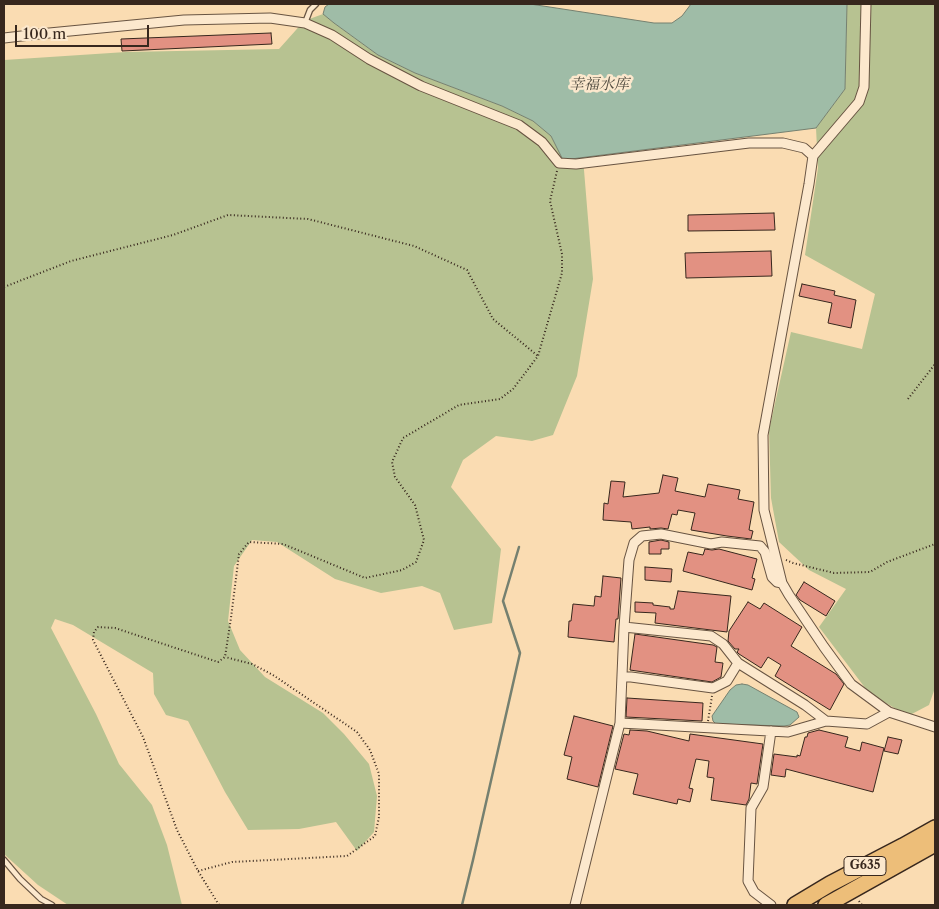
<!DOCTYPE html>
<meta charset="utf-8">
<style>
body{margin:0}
#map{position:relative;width:939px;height:909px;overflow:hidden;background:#fadcb2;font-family:"Libre Caslon Text",serif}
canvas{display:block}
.frame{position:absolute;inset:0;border:5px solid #37271d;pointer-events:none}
.scale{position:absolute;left:15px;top:25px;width:134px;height:22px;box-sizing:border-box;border:2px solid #37271d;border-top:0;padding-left:6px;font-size:15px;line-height:18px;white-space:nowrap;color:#37271d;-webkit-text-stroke:4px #fce8cd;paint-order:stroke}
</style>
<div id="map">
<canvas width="939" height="909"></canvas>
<div class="frame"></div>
<div class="scale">100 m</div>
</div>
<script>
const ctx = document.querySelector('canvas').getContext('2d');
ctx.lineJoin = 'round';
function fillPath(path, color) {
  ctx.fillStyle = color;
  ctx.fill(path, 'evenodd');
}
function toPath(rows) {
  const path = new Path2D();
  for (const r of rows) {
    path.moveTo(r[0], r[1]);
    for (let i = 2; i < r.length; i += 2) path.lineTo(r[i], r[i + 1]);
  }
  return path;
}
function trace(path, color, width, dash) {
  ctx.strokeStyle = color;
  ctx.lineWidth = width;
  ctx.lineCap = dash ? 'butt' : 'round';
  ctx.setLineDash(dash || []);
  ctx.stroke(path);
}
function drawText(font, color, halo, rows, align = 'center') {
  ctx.font = font + ' "Libre Caslon Text","Noto Serif SC",serif';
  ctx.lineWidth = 5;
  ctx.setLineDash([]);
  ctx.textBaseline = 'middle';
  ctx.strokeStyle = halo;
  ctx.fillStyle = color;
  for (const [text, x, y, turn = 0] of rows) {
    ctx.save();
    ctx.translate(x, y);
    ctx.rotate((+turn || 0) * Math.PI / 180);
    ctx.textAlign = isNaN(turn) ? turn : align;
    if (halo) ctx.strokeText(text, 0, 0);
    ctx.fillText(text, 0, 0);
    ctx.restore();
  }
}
fillPath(toPath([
 [847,4,935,4,935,688,929,705,908,716,869,693,819,627,846,589,809,570,779,542,771,498,769,430,791,332,862,349,875,294,805,255,818,168,816,128,845,89],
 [323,14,334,23,378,55,415,73,502,106,533,121,551,136,563,160,583,158,593,279,577,376,553,435,532,441,496,436,463,460,451,487,501,549,492,623,454,630,440,593,422,586,381,593,335,579,277,542,252,540,234,566,228,621,240,650,265,677,323,713,344,734,369,764,377,796,374,832,357,851,336,822,299,829,248,830,225,792,188,721,166,715,154,694,153,673,73,625,55,619,51,628,96,714,119,764,152,805,167,845,182,905,68,905,38,885,4,854,4,60,126,52,279,49,304,21]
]), '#b7c291');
const water = toPath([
 [329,4,530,4,654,23,672,23,682,16,691,4,847,4,845,89,816,128,563,160,551,136,533,121,502,106,415,73,378,55,334,23,323,14,325,7,329,4],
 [742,684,748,685,797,712,799,717,790,725,784,726,716,724,713,721,712,716,730,690,736,685,742,684]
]);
fillPath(water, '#9fbca7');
trace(water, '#758070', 1);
trace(toPath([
 [462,905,473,860,520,653,503,601,519,547]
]), '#758070', 2.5);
const building = toPath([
 [271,33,272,44,122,51,121,39,271,33],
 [774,213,775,230,688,231,688,215,774,213],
 [771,251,772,276,686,278,685,253,771,251],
 [802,284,835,291,834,295,856,300,851,328,828,323,832,303,799,296,802,284],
 [663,475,678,478,675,491,705,497,708,484,740,490,738,499,754,502,749,530,753,531,751,539,727,536,691,530,695,513,678,510,677,515,672,514,668,529,661,528,650,529,650,527,632,529,631,522,603,520,604,503,608,504,611,481,625,482,623,497,659,493,663,475],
 [661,540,669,542,669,549,661,549,661,554,649,554,649,542,661,540],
 [705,549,712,550,719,549,757,559,752,578,755,579,752,590,683,571,688,552,703,555,705,549],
 [645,567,672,569,671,582,645,580,645,567],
 [603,576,621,578,618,619,616,619,614,642,568,637,569,621,571,621,573,604,594,606,595,596,601,597,603,576],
 [804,582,835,601,826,616,800,600,796,595,804,582],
 [678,591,731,596,727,632,655,623,656,613,635,612,635,602,653,603,653,605,670,607,670,609,674,609,678,591],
 [748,602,760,609,764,603,802,627,791,646,836,674,844,684,830,710,775,676,781,665,768,657,761,668,739,654,737,652,739,649,735,649,728,641,729,631,748,602],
 [635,634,713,645,717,647,715,662,723,663,721,677,712,682,630,670,635,634],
 [627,698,703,703,702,721,626,717,627,698],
 [574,716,613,726,598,787,567,779,572,757,564,755,574,716],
 [630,730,647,731,689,741,690,734,763,744,757,784,751,783,749,799,746,805,711,800,714,778,707,777,709,761,696,759,689,788,693,789,690,802,678,799,677,804,633,794,638,774,615,769,624,734,629,735,630,730],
 [819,730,848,737,845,747,860,751,862,742,884,748,873,792,786,769,785,777,771,775,774,754,797,757,797,755,800,756,805,737,807,737,808,733,819,730],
 [888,737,902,740,898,754,884,751,888,737]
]);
fillPath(building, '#e29182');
trace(building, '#37271d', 1);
const service = toPath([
 [305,23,310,10,316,4],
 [4,860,20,879,41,899,52,905]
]);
const minor = toPath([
 [4,38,39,34,184,20,270,18,305,23,332,35,369,59,421,86,519,125,542,142,559,163,576,164,749,143,783,143,804,148,813,156,809,184,763,435,764,510,782,583,789,595,824,647,851,684,889,712,935,727],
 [813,156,859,102,864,87,866,4],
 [782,583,777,582,772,577,765,552,760,546,722,542,711,544,661,534,642,536,634,543,629,560,624,627,620,723,788,732,826,721,867,724,889,712],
 [624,627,711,636,723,644,738,663,805,705,826,721],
 [622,677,631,677,713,688,727,681,738,663],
 [575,905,620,723],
 [771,905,754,892,748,881,751,808,763,787,771,731]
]);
const trunk = toPath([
 [795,905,830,884,903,846,935,828],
 [826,905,935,844]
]);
trace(service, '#685442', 7);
trace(minor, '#685442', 11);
trace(trunk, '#37271d', 18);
trace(toPath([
 [4,287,71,261,173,235,228,215,308,219,414,246,467,270,493,319,538,356],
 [908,399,935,364],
 [786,560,793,563,834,573,870,572,887,562,935,544],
 [708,721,712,696],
 [198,871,232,862,347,856,375,836,379,817,379,774,370,750,357,732,273,675,252,664,225,657],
 [859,901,862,905],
 [219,905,198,871,177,830,143,737,93,640,94,632,98,627,115,628,218,662,225,657,231,618,239,554,249,542,283,544,365,578,402,570,416,562,424,540,415,505,395,477,392,462,403,438,459,405,500,399,513,389,538,356,562,273,562,254,550,201,557,171]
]), '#37271d', 2, [1, 2.5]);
trace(service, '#fce8cd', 4.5);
trace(minor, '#fce8cd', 9);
trace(trunk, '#edbe79', 15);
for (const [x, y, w] of [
 [865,866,42]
]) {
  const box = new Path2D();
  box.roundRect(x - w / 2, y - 9.5, w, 19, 4);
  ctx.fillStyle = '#fce8cd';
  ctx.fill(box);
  trace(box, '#37271d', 1);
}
drawText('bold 12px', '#37271d', null, [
 ["G635",865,866]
]);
drawText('italic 15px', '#514c40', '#fce8cd', [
 ["幸福水库",599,85]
]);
</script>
